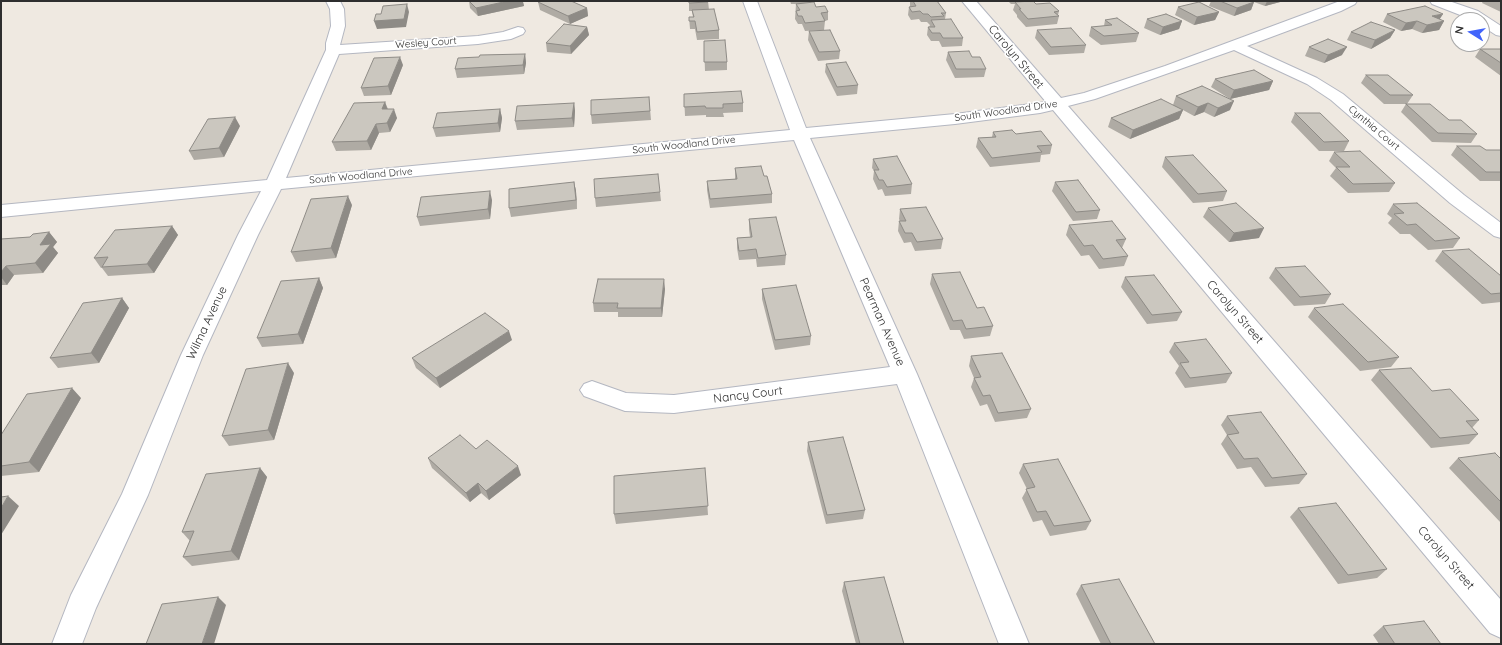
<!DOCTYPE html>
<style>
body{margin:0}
#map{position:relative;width:1502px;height:645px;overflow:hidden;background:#efe9e1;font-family:Quicksand,sans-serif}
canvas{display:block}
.frame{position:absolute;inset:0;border:2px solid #2e2e2e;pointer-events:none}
.north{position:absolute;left:1450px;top:12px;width:40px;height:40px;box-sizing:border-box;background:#fff;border:1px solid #ababab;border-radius:50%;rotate:281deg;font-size:11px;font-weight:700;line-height:16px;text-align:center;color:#2e2e2e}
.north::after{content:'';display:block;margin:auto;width:14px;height:18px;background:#4264fb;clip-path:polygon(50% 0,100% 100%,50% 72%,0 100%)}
</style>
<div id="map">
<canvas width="1502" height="645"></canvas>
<div class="frame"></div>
<div class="north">N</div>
</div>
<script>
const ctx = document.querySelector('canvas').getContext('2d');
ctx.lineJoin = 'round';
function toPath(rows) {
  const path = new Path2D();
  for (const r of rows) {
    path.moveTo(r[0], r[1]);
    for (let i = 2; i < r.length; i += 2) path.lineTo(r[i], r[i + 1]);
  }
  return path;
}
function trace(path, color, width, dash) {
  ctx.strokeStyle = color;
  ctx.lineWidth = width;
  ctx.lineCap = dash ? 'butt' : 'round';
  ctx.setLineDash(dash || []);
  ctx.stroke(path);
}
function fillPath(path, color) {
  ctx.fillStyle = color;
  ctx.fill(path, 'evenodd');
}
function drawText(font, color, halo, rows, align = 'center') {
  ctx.font = font + ' Quicksand,sans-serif';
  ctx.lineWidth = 3.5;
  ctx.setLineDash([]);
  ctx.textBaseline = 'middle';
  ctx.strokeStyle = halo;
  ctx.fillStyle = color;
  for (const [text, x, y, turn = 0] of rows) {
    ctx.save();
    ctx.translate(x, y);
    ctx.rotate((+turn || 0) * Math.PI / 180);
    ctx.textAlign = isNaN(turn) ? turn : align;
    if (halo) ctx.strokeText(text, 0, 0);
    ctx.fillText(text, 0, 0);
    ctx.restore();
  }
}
const street = toPath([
 [326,1,340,1,344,9,345,26,340,45,478,36,503,32,518,27,523,28,525,31,523,34,511,39,478,44,339,54,286,178,790,130,743,1,757,1,806,128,955,114,1046,102,962,1,976,1,1061,98,1084,93,1165,66,1340,1,1357,1,1355,4,1341,11,1247,46,1317,78,1343,94,1464,195,1501,223,1501,238,1494,236,1450,203,1331,100,1307,84,1234,50,1095,99,1068,106,1501,600,1501,638,1490,633,1053,110,1040,113,955,124,810,138,917,374,1029,644,999,644,897,384,674,413,625,411,584,396,580,390,584,384,592,381,626,393,674,395,890,367,794,140,281,189,258,235,203,355,148,495,96,608,82,644,52,644,71,595,122,494,181,355,238,235,261,191,1,217,1,205,267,180,326,50,326,43,331,26,330,9,326,1],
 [1430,1,1449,1,1478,11,1501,26,1501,36,1496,35,1482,26,1482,20,1473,20,1432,4,1430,1]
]);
trace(street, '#b4b7c1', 2);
fillPath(street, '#fff');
fillPath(toPath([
 [469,1,528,1,523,2,524,6,478,16,470,8],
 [689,1,708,1,709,10,719,30,719,39,697,40,695,29,690,29,689,17,693,17,692,11,689,11],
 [790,1,811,1,811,3,816,7,828,12,828,20,825,21,824,30,805,31,802,24,798,24,795,19,796,4,791,4],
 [910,1,937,1,946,13,945,19,963,38,962,46,942,47,939,41,931,41,927,35,928,27,929,27,930,25,927,22,921,22,919,19,911,20,908,15,909,7,910,7],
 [1008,1,1035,1,1034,3,1036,4,1059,11,1058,15,1059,16,1057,24,1026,27,1017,17,1017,15,1013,10,1015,4,1011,4],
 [1211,1,1284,1,1265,6,1254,2,1251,10,1234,16,1209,6],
 [1483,1,1501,1,1501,12,1482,3],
 [538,2,587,8,588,16,570,24,540,10],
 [1178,7,1219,12,1215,20,1194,25,1175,15],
 [1387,14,1440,20,1444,21,1439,30,1422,33,1412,29,1401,31,1383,22],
 [1147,19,1182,21,1179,29,1160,35,1144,28],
 [1105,20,1139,33,1136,42,1101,45,1089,36,1091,27,1104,26],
 [587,27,589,35,571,54,547,52,546,43],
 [1037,30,1086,45,1084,53,1049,55,1035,38],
 [1395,30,1390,38,1371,49,1347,40,1351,32],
 [809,31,840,51,839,59,818,61,808,40],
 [704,41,727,62,727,70,705,71],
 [1309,47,1342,55,1324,63,1305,56],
 [1480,49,1501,49,1501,76,1475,57],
 [948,52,972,57,986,69,984,77,955,78,946,60],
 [525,54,526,63,524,74,457,78,455,69],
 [826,64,858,85,857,94,837,96,825,72],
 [403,65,391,95,364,96,361,88],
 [1366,75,1413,95,1407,104,1449,120,1477,134,1471,143,1432,142,1401,112,1406,104,1384,104,1361,83],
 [1215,79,1273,81,1269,90,1230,99,1211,87],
 [1202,86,1230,110,1214,117,1204,112,1194,116,1183,110,1179,119,1130,139,1108,127,1111,118,1173,105,1176,96],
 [684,94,743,103,743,112,723,113,724,117,706,117,706,115,685,116],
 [649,97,651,120,592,124,591,115],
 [385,102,388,109,397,118,390,132,379,133,371,150,336,151,332,142],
 [574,103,575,111,574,127,517,130,515,121],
 [500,109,502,118,500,132,436,137,433,128],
 [1295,113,1349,141,1344,151,1319,151,1291,122],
 [240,126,224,157,194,160,189,151],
 [993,132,1016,134,1052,145,1050,154,1041,155,1040,162,990,167,976,147,978,138,992,137],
 [1457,146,1486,150,1501,150,1501,181,1480,181,1451,155],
 [1334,152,1395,183,1389,192,1348,193,1330,176,1336,168,1329,161],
 [1165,157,1227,191,1223,201,1193,203,1162,167],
 [873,159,912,184,911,194,885,196,882,189,878,190,873,179,874,171,872,168],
 [735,168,764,176,772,194,772,203,710,208,707,190,707,181,735,179],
 [574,182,576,191,577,209,511,217,509,208],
 [1055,182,1100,210,1097,219,1073,221,1052,191],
 [660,192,661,201,596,207,595,198],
 [492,200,490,219,420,226,417,217],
 [1393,204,1460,238,1453,248,1428,250,1410,234,1400,234,1388,223,1392,218,1387,214],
 [352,205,336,258,296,262,291,252],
 [1208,208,1259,238,1229,242,1203,217],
 [900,209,943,239,941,249,915,251,911,242,904,243,898,231,899,221,900,221,899,219],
 [749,219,786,255,785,265,757,267,756,259,739,260,737,248,737,238,750,237,749,229],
 [1069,225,1126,239,1122,248,1128,256,1124,266,1099,269,1089,255,1081,256,1066,235],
 [172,226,178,235,154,273,108,276,102,268,101,268,94,258],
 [49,232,57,242,53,247,58,253,43,273,14,275,7,285,1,285,1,239,30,237],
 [1442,251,1501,276,1501,302,1482,304,1435,261],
 [1275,268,1331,294,1325,304,1294,306,1269,278],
 [932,274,977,308,993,326,990,336,964,339,960,330,950,330,930,284],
 [1125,277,1182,312,1177,321,1147,324,1121,287],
 [319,278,323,288,303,344,262,347,257,338],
 [665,289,662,317,618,317,618,312,594,312,593,303],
 [762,289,811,336,810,345,775,350,762,299],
 [122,298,129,308,99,363,58,368,50,358],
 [1314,308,1399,357,1391,367,1360,371,1308,317],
 [512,340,440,388,416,368,412,358],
 [1174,343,1232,373,1226,383,1185,388,1175,373,1179,366,1169,352],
 [971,356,1031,409,1027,418,995,422,987,404,980,406,971,387,974,378,969,366],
 [1379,370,1432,391,1479,420,1472,428,1478,434,1469,444,1431,448,1371,380],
 [294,373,274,440,229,446,222,436],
 [81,398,39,472,1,476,1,435],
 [1227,416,1307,474,1299,484,1265,487,1251,467,1237,469,1221,444,1227,435,1221,425],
 [808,442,865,510,863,519,826,524,807,451],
 [428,458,521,475,489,500,481,493,470,502,432,468],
 [1458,458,1501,459,1501,523,1449,468],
 [1023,464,1091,521,1086,530,1050,536,1042,520,1033,522,1022,498,1027,489,1019,473],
 [260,468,267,477,239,560,192,566,183,557,190,541,182,532],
 [705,468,708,515,616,524,614,514],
 [1298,508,1387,569,1377,578,1338,584,1290,517],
 [844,582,904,644,856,644,842,591],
 [1081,585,1155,644,1101,644,1076,594],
 [1383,626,1441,644,1379,644,1373,635]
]), '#afaba4');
fillPath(toPath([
 [508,1,528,1,523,2,524,6,478,16,476,8],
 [1267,1,1284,1,1265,6],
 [1254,2,1251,10,1234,16,1237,8],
 [407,4,409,12,406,27,377,29,374,21],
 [587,8,588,16,570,24,568,16],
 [1219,12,1215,20,1194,25,1197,17],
 [1443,14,1438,22,1432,16],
 [1182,21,1179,29,1160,35,1163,27],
 [1417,21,1412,29,1401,31,1406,23],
 [1444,21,1439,30,1422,33,1427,25],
 [587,27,589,35,571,54,570,46],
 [1395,30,1390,38,1371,49,1375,40],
 [1347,47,1342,55,1324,63,1328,55],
 [525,54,526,63,524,74,523,65],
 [400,57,403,65,391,95,388,86],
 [1273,81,1269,90,1230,99,1234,90],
 [1234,101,1230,110,1214,117,1218,108],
 [385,102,388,111,382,109],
 [574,103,575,111,574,127,572,118],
 [1208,103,1204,112,1194,116,1198,107],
 [394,109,397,118,390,132,387,123],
 [500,109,502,118,500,132,498,123],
 [1183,110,1179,119,1130,139,1133,130],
 [235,117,240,126,224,157,219,148],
 [376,124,379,133,371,150,367,141],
 [574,182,576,191,577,209],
 [490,191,492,200,490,219,488,209],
 [348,196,352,205,336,258,331,248],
 [172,226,178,235,154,273,147,264],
 [1264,228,1259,238,1229,242,1234,233],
 [49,232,57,242,53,247,58,253,43,273,35,263,40,245],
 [6,266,14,275,7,285,1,277,1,272],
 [319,278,323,288,303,344,298,334],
 [664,279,665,289,662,317,661,308],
 [122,298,129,308,99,363,91,353],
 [509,331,512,340,440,388,436,378],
 [288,363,294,373,274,440,268,430],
 [72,388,81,398,39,472,29,462],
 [518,466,521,475,489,500,486,491],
 [260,468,267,477,239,560,231,551],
 [478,483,481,493,470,502,466,493],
 [8,496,19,506,1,535,1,508],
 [218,597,226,605,214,644,202,644]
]), '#8e8b86');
const building = toPath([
 [469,1,508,1,476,8,469,1],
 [541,1,571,1,587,8,568,16,538,2,541,1],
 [689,1,708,1,708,2,689,3,689,1],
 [913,1,937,1,946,13,941,13,944,16,931,17,928,14,923,14,920,11,912,12,909,7,916,6,913,1],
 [1033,1,1036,4,1050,3,1059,11,1054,12,1059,16,1028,19,1019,9,1021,9,1015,2,1033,1],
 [1220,1,1253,1,1254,2,1237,8,1220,1],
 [814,2,816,7,825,6,828,12,821,13,825,21,805,23,802,16,798,16,796,11,800,10,796,4,814,2],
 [1199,2,1219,12,1197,17,1178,7,1199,2],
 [407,4,404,19,374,21,376,14,381,14,383,6,407,4],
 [1425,6,1443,14,1432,16,1444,21,1427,25,1417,21,1406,23,1387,14,1425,6],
 [714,9,719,30,697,32,695,21,689,21,689,17,694,17,692,10,714,9],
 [1166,14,1182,21,1163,27,1147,19,1166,14],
 [1117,18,1139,33,1104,36,1091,27,1112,25,1105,20,1117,18],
 [951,19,963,38,943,38,940,33,932,33,928,27,935,27,931,20,951,19],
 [1371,22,1395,30,1375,40,1351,32,1371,22],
 [564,24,587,27,570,46,546,43,564,24],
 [1071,28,1086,45,1051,47,1037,30,1071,28],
 [830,30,840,51,819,52,809,31,830,30],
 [1328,39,1347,47,1328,55,1309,47,1328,39],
 [725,40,727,62,704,62,704,41,725,40],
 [1480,49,1501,49,1501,63,1480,49],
 [969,51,972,57,980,57,986,69,956,69,948,52,969,51],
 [525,54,523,65,455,69,458,58,479,57,480,55,525,54],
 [400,57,388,86,361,88,374,58,400,57],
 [846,62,858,85,837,87,826,64,846,62],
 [1254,70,1273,81,1234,90,1215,79,1254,70],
 [1366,75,1388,75,1413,95,1390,95,1366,75],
 [1202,86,1234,101,1218,108,1208,103,1198,107,1176,96,1202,86],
 [741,91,743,103,723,104,723,108,706,108,705,106,684,107,684,94,741,91],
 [649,97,650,111,591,115,591,100,649,97],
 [1161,99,1183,110,1133,130,1111,118,1161,99],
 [385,102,382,109,394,109,387,123,376,124,367,141,332,142,354,103,385,102],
 [574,103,572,118,515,121,517,106,574,103],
 [1406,104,1430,104,1449,120,1461,120,1477,134,1438,133,1406,104],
 [500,109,498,123,433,128,437,113,500,109],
 [1295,113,1320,113,1349,141,1324,142,1295,113],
 [235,117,219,148,189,151,208,119,235,117],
 [1012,130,1016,134,1041,131,1052,145,1037,146,1042,152,992,158,978,138,996,137,993,132,1012,130],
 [1457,146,1480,146,1486,150,1501,150,1501,172,1486,172,1457,146],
 [1360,151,1395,183,1353,184,1336,167,1350,167,1334,152,1360,151],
 [1193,155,1227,191,1198,194,1165,157,1193,155],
 [897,156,912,184,887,187,883,180,879,180,874,170,879,170,873,159,897,156],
 [761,166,764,176,767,176,772,194,710,199,707,181,737,179,735,168,761,166],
 [658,174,660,192,595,198,594,179,658,174],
 [1078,180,1100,210,1076,212,1055,182,1078,180],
 [574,182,576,200,509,208,509,189,574,182],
 [490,191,488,209,417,217,421,197,490,191],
 [348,196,331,248,291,252,311,199,348,196],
 [1236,203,1264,228,1234,233,1208,208,1236,203],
 [1417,203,1460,238,1435,241,1416,224,1407,225,1394,214,1404,213,1393,204,1417,203],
 [926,207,943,239,917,242,912,233,905,233,899,221,906,221,900,209,926,207],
 [776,217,786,255,758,258,756,249,739,251,737,238,752,237,749,219,776,217],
 [1112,221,1126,239,1116,240,1128,256,1103,259,1093,245,1084,246,1069,225,1112,221],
 [172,226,147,264,102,267,108,257,94,258,115,230,172,226],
 [49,232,40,245,51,244,35,263,6,266,1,272,1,239,30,237,33,234,49,232],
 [1469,249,1501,276,1501,293,1491,294,1442,251,1469,249],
 [1305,266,1331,294,1300,297,1275,268,1305,266],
 [960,272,977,308,984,307,993,326,966,329,962,320,953,321,932,274,960,272],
 [1154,275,1182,312,1152,315,1125,277,1154,275],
 [319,278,298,334,257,338,281,281,319,278],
 [598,279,664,279,661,308,617,308,618,303,593,303,598,279],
 [796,285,811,336,775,340,762,289,796,285],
 [122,298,91,353,50,358,83,303,122,298],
 [1343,304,1399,357,1368,362,1314,308,1343,304],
 [485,313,509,331,436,378,412,358,485,313],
 [1206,339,1232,373,1190,378,1180,363,1189,362,1174,343,1206,339],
 [1002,353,1031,409,998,413,990,395,983,396,974,378,981,377,971,356,1002,353],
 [288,363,268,430,222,436,246,369,288,363],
 [1411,368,1432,391,1450,389,1479,420,1466,421,1478,434,1440,438,1379,370,1411,368],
 [72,388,29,462,1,466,1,435,27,394,72,388],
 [1261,412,1307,474,1272,478,1258,458,1244,459,1227,435,1239,433,1227,416,1261,412],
 [460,435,476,449,487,440,518,466,486,491,478,483,466,493,428,458,460,435],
 [843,437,865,510,827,515,808,442,843,437],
 [1495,453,1501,459,1501,502,1458,458,1495,453],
 [1058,459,1091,521,1054,526,1046,511,1037,512,1026,489,1035,487,1023,464,1058,459],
 [260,468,231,551,183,557,194,531,182,532,206,474,260,468],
 [705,468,708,506,614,514,614,476,705,468],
 [8,496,1,508,1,497,8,496],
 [1336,503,1387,569,1348,575,1298,508,1336,503],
 [884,577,904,644,860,644,844,582,884,577],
 [1119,579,1155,644,1111,644,1081,585,1119,579],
 [218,597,202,644,146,644,162,604,218,597],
 [1424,621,1441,644,1395,644,1383,626,1424,621]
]);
fillPath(building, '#cbc7bf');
trace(building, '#8e8b86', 1);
drawText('10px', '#2e2e2e', '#fff', [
 ["Wesley Court",426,43,-4],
 ["South Woodland Drive",1006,111,-8],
 ["Cynthia Court",1374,128,40],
 ["South Woodland Drive",684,145,-6],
 ["South Woodland Drive",361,176,-5]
]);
drawText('12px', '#2e2e2e', '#fff', [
 ["Carolyn Street",1016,57,50],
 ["Carolyn Street",1235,312,49],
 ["Pearman Avenue",882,322,66],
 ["Wilma Avenue",207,323,-65],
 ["Nancy Court",748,395,-7],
 ["Carolyn Street",1446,558,49]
]);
</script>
